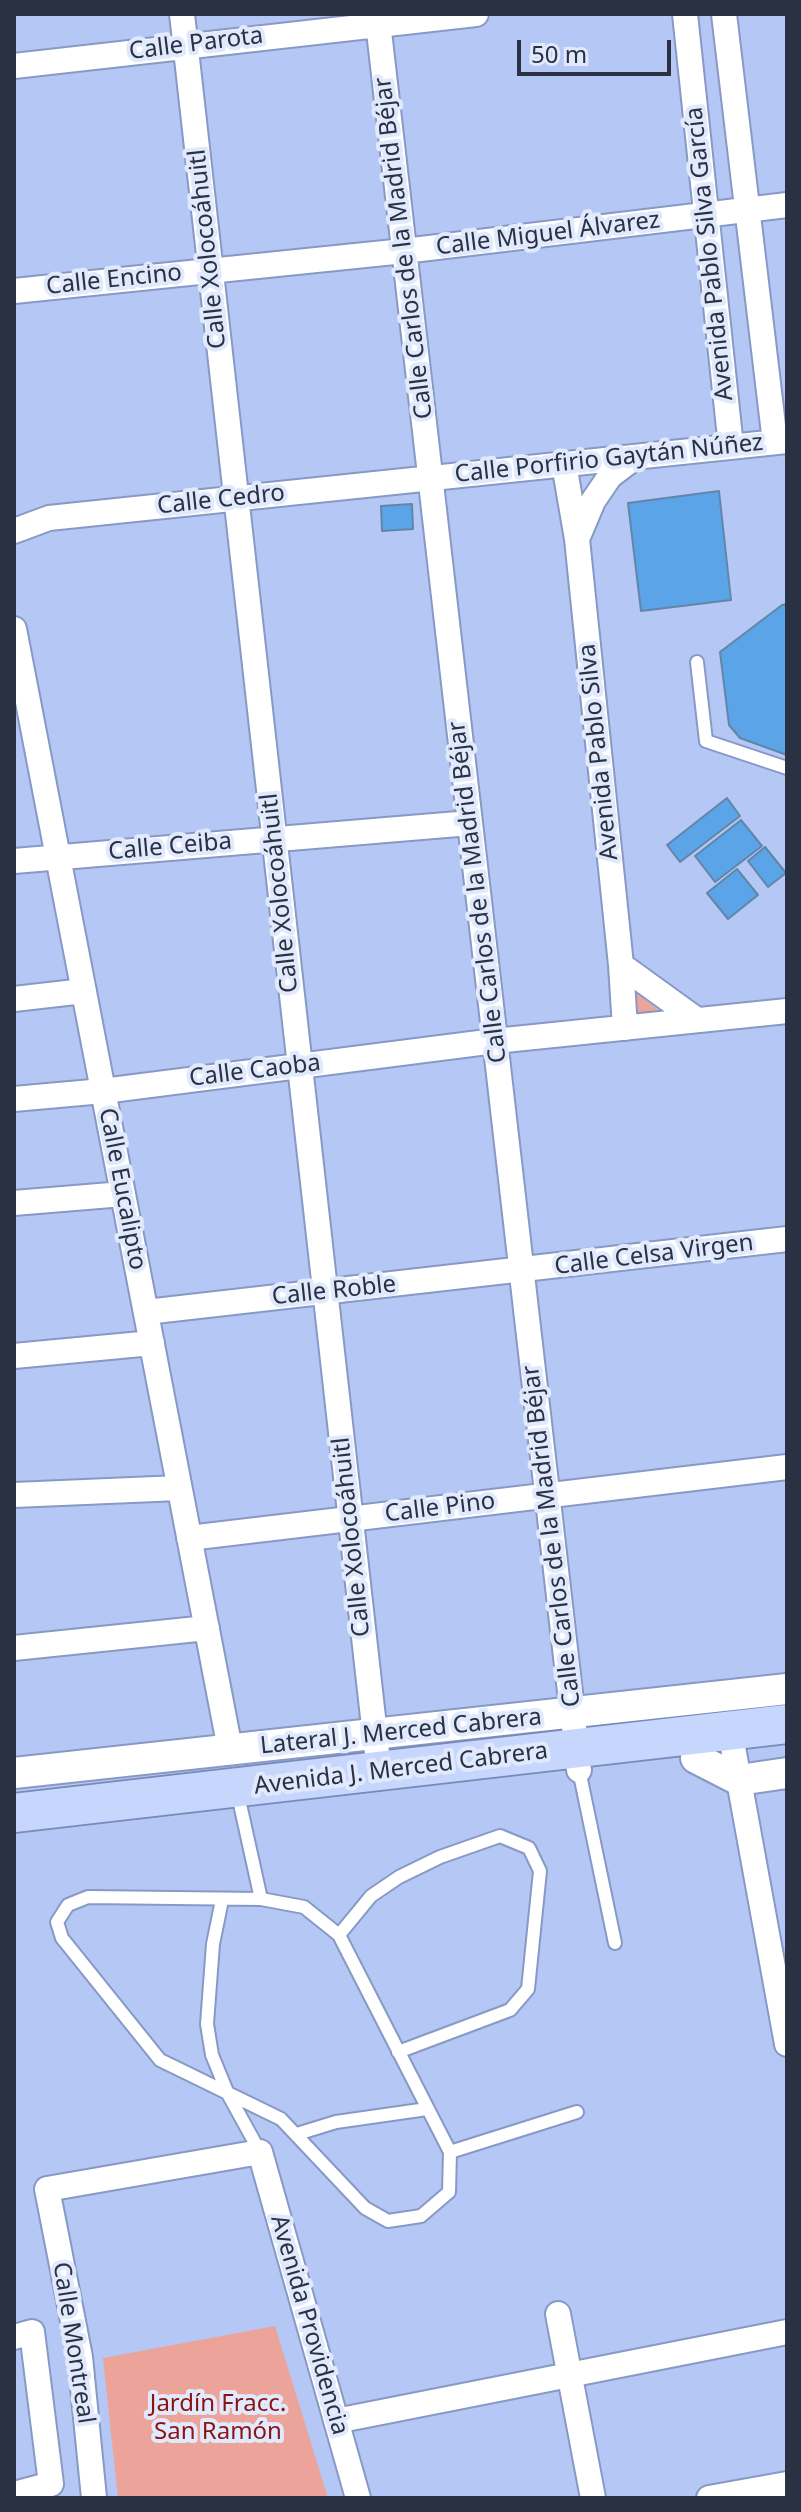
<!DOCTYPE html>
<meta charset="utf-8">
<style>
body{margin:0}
#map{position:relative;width:801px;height:2512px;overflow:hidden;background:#b5c7f5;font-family:"Noto Sans",sans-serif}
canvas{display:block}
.frame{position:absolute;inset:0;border:16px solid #2a3143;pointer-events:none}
.scale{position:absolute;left:517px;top:40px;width:154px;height:36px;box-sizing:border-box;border:4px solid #2a3143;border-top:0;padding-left:10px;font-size:24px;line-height:28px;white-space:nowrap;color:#2a3143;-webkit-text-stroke:6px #e1e9fc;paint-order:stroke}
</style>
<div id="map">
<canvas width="801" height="2512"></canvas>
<div class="frame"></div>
<div class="scale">50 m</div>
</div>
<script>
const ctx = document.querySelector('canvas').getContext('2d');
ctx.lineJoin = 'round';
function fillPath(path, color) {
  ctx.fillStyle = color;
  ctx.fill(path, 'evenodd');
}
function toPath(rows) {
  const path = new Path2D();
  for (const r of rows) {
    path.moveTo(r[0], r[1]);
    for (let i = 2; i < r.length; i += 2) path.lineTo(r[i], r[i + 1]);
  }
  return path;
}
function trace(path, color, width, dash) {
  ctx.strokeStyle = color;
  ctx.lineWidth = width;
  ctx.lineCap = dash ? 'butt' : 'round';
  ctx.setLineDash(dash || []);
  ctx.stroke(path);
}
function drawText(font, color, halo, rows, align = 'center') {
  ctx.font = font + ' "Noto Sans",sans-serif';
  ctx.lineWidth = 8;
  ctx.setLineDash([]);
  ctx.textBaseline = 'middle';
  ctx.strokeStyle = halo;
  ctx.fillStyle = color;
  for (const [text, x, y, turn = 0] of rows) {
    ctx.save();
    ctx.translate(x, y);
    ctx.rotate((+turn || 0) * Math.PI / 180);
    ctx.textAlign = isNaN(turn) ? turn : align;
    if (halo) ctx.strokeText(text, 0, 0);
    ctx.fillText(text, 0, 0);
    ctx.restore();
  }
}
fillPath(toPath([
 [635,991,665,1016,641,1017,636,1013],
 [275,2326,328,2498,118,2498,103,2358]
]), '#eca49a');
const building = toPath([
 [719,491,731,600,641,611,628,503,719,491],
 [412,504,413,529,382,531,381,506,412,504],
 [787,604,787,755,740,738,729,725,720,652,782,605,787,604],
 [727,798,740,816,680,862,667,845,727,798],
 [741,820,762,846,715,882,695,856,741,820],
 [765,847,786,873,768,887,748,861,765,847],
 [737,869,758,895,728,919,707,893,737,869]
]);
fillPath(building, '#5aa4e7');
trace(building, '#6186a8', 2);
const service = toPath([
 [697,662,706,741,787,768],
 [579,1770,615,1943],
 [240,1804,261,1899,304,1907,339,1935,450,2152,577,2112],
 [261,1899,88,1897,68,1905,57,1922,62,1938,160,2060,281,2119,365,2208,388,2221,421,2216,449,2192,450,2152],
 [222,1900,213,1944,207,2024,212,2055,228,2094,260,2152],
 [339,1935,371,1896,399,1877,440,1857,500,1836,529,1848,540,1871,528,1989,510,2010,398,2052],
 [297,2134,336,2122,427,2109]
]);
const minor = toPath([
 [182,14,379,1771],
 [377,14,579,1770],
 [685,14,731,447],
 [724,14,775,442],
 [14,66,476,14],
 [14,291,404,251,787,205],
 [564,464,577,539],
 [14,531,49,518,787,441],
 [14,629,230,1749],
 [14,861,470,823],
 [621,965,697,1020],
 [14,999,84,991],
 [625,1028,621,965,577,539,593,501,610,476,634,458],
 [14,1099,103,1091,495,1041,787,1011],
 [14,1203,123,1194],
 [146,1312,787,1239],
 [14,1356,152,1343],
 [14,1495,179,1488],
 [189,1538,787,1467],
 [14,1648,207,1628],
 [730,1731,787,2044],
 [558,2314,593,2498],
 [14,2337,32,2332,51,2484,14,2494],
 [336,2421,787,2332],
 [94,2498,80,2357,47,2189,260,2152,358,2498],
 [709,2498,787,2484]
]);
const tertiary = toPath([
 [696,1758,739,1780,787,1773],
 [14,1773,787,1689]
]);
const primary = toPath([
 [14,1813,787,1724]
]);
trace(service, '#8799c4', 16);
trace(minor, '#8799c4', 28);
trace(tertiary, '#8799c4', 34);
trace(primary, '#778abb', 42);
trace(service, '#fff', 12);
trace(minor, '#fff', 24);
trace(tertiary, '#fff', 30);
trace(primary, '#c6d6fd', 38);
drawText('24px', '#2a3143', '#e1e9fc', [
 ["Calle Parota",196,44,-7],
 ["Calle Miguel Álvarez",548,234,-7],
 ["Calle Carlos de la Madrid Béjar",404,248,-97],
 ["Calle Xolocoáhuitl",208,249,-96],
 ["Avenida Pablo Silva García",710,254,-96],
 ["Calle Encino",114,280,-6],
 ["Calle Porfirio Gaytán Núñez",609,459,-6],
 ["Calle Cedro",221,500,-6],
 ["Avenida Pablo Silva",599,752,-96],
 ["Calle Ceiba",170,847,-5],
 ["Calle Carlos de la Madrid Béjar",478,892,-97],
 ["Calle Xolocoáhuitl",280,893,-96],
 ["Calle Caoba",255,1071,-7],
 ["Calle Eucalipto",122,1189,79],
 ["Calle Celsa Virgen",654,1255,-7],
 ["Calle Roble",334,1291,-6],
 ["Calle Pino",440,1508,-7],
 ["Calle Carlos de la Madrid Béjar",552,1536,-97],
 ["Calle Xolocoáhuitl",352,1537,-96],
 ["Lateral J. Merced Cabrera",401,1732,-6],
 ["Avenida J. Merced Cabrera",401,1769,-7],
 ["Avenida Providencia",309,2325,74],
 ["Calle Montreal",73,2343,81]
]);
drawText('24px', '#8b1413', '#e1e9fc', [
 ["Jardín Fracc.",218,2404],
 ["San Ramón",218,2432]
]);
</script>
